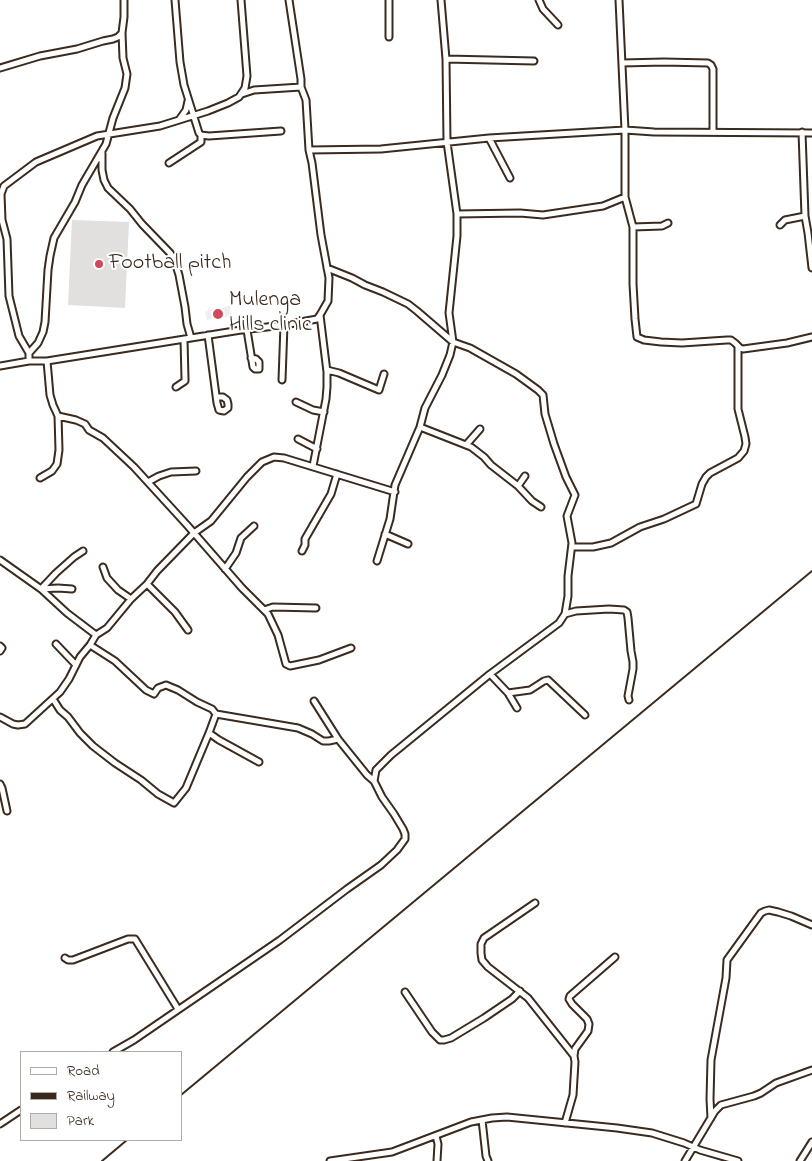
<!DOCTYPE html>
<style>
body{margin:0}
#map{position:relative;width:812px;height:1161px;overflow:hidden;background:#fff;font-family:"Indie Flower",sans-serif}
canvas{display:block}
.legend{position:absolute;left:20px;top:1051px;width:162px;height:90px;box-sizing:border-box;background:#fff;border:1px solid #b1aaa5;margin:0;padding:6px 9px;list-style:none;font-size:15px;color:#3b2a1e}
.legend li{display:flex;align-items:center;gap:10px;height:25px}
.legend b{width:25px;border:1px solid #b1aaa5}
</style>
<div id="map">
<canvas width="812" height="1161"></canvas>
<ul class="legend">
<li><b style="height:6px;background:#fff"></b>Road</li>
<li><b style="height:6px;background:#3b2a1e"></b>Railway</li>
<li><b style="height:14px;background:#e2e0de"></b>Park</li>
</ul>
</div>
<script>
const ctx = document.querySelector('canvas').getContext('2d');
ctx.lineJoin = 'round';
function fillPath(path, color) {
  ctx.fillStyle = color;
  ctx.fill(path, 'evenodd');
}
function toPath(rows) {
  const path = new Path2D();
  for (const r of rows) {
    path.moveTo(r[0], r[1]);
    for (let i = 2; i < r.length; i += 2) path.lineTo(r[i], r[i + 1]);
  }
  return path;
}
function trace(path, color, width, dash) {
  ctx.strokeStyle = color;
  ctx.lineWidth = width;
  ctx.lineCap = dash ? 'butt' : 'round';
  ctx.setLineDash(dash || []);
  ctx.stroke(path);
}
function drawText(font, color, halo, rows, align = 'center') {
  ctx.font = font + ' "Indie Flower",sans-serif';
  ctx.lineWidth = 4;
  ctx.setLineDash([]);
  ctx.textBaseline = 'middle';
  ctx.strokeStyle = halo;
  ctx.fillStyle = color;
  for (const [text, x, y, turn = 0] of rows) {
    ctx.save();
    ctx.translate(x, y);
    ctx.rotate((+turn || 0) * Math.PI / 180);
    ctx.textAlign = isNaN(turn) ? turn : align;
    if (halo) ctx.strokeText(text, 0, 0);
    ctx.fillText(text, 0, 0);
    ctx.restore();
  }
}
fillPath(toPath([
 [230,306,231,316,207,320,205,312,208,311,208,309,214,309,215,311,217,311,217,308]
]), '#f1efee');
fillPath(toPath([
 [72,220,129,222,125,308,68,305]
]), '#e2e0de');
const minor = toPath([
 [175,0,180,62,184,85,199,133,201,135,209,136,281,131],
 [389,0,389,37],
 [539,0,543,9,558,25],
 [619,0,625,130,625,197,633,227,633,284,635,319,637,337,644,340,661,342,682,343,727,340,731,340,735,343,740,348,743,349,787,343,812,337],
 [446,59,534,61],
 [622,63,664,62,708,63,711,65,713,69,713,132],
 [0,68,40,56,77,49,103,41,113,39,118,37,122,33],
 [242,94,254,90,301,87],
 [179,120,186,110,188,101],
 [802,132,805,216,808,233,812,268],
 [489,138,510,178],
 [309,150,381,149,489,138,625,130,654,132,812,133],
 [102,153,102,170,104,180,108,188,130,209,142,224,170,253,174,259,179,275,185,307,187,324,191,338],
 [169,163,201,142,201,135],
 [457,214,520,213,543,215,603,206,625,197],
 [780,225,785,220,805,216],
 [633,227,662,226,668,223],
 [327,268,352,278,365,285,383,292,408,304,417,311,453,342,470,348,516,374,538,390,543,395,545,414,554,444,566,477,575,495,567,516,572,543,568,576,568,596,565,614,559,623,490,674,391,755,376,770,374,781],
 [247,330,253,367,255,369,259,369,259,362,256,359,251,358],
 [208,335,217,403,219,410,224,411,228,408,228,404,227,400,223,397,217,397],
 [29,353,38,343,43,332,45,322,48,270,50,256,54,238,75,202,82,185,106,144,113,118,125,88,127,74,123,58,122,33,124,17,124,0],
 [29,361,29,353,19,336,9,296,7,239,2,220,1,194,4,186,36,162,97,136,160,126,208,111,228,103,239,97,245,88,247,76,241,0],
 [47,361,50,395,53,405,58,416,76,420,85,424,89,430,103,438,134,467,187,525,242,588,268,614,278,635,286,664,290,666,319,660,351,648],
 [0,366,29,361,47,361,241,330,284,325,317,319,320,315,328,301,329,278,321,235,312,163,309,150,306,100,301,87,301,79,289,0],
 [327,370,339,373,379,390,384,374],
 [282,380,284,325],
 [176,387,185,381,185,379,184,339],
 [296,402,313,410,324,412],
 [420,427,471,447,484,457,491,465,518,486,532,501,541,507],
 [298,439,317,449],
 [466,445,480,429],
 [313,466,326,399,327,387,327,372,320,315],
 [40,478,52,471,57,464,59,450,58,416],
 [148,482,159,476,171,472,196,471],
 [518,486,525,476],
 [385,534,408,544],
 [572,547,593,547,611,543,640,527,664,519,696,504,702,484,706,477,710,473,738,458,744,451,746,444,745,437,738,409,738,347],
 [302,551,305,545,305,539,331,494,337,474],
 [0,560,41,589,67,613,96,635],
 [377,561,390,519,395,485,420,427,425,408,442,375,450,355,453,342,449,313,457,236,457,214,447,142,446,59,441,0],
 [103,567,107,578,118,590,131,599],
 [225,569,236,553,241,538,254,526],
 [147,584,175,612,188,630],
 [41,589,56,573,74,557,83,551],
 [41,589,58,588,72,589],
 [264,610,273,607,316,608],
 [565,614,576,611,609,609,624,610,627,612,628,618,631,651,633,662,633,669,628,696,629,700],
 [56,644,76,665],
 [0,646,2,648,0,651],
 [490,674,508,693,517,708],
 [508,693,530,690,544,681,548,680,585,715],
 [53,699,60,710,68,717,80,733,93,746,115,763,141,780,158,794,174,803,186,788,209,733,216,714,212,709,197,702,178,690,166,685,158,688,154,694,146,690,115,661,90,645],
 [314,701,333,731,338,739],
 [0,717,13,724,18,725,25,724,60,692,69,679,80,657,90,645,96,635,107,628,131,599,147,584,157,571,194,533,211,521,247,477,262,462,274,457,284,458,395,492],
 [209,733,219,740,259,762],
 [0,784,2,788,7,811],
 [535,903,484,938,481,944,481,953,482,960,488,967,528,998,574,1056,575,1062,573,1095,565,1123],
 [65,958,68,960,73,960,128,939,135,939,178,1009],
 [405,992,432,1032,440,1040,444,1040,451,1038,484,1018,512,999,520,991],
 [113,1052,134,1040,280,940,347,889,381,865,397,850,405,839,405,834,403,829,394,814,382,797,374,781,367,775,338,739,329,741,323,741,312,734,298,728,216,714],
 [574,1056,575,1049,588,1031,589,1024,587,1019,572,1004,569,999,570,996,615,957],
 [711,1118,710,1099,711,1060,726,978,727,960,761,913,765,911,769,910,778,912,791,916,812,925],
 [482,1120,486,1156,488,1161],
 [0,1124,21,1110],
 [436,1136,438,1144,437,1161],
 [330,1161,392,1152,471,1122,492,1118,507,1117,617,1128,652,1133,684,1143,700,1150,738,1161],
 [685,1161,715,1111,721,1105,754,1096,761,1093,776,1083,812,1070],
 [800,1161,812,1142]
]);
trace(minor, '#3b2a1e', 9);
trace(minor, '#fff', 5);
trace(toPath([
 [181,1095,812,571],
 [102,1161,127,1140]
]), '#3b2a1e', 2);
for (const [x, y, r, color] of [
 [99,264,5,"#d1495b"],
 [218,314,6,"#d1495b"]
]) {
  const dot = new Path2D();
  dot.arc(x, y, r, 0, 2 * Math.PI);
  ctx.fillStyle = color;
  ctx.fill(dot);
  trace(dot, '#fff', 2);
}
drawText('22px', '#3b2a1e', '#fff', [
 ["Football pitch",109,264],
 ["Mulenga",229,301],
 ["Hills clinic",229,326]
], 'left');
</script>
